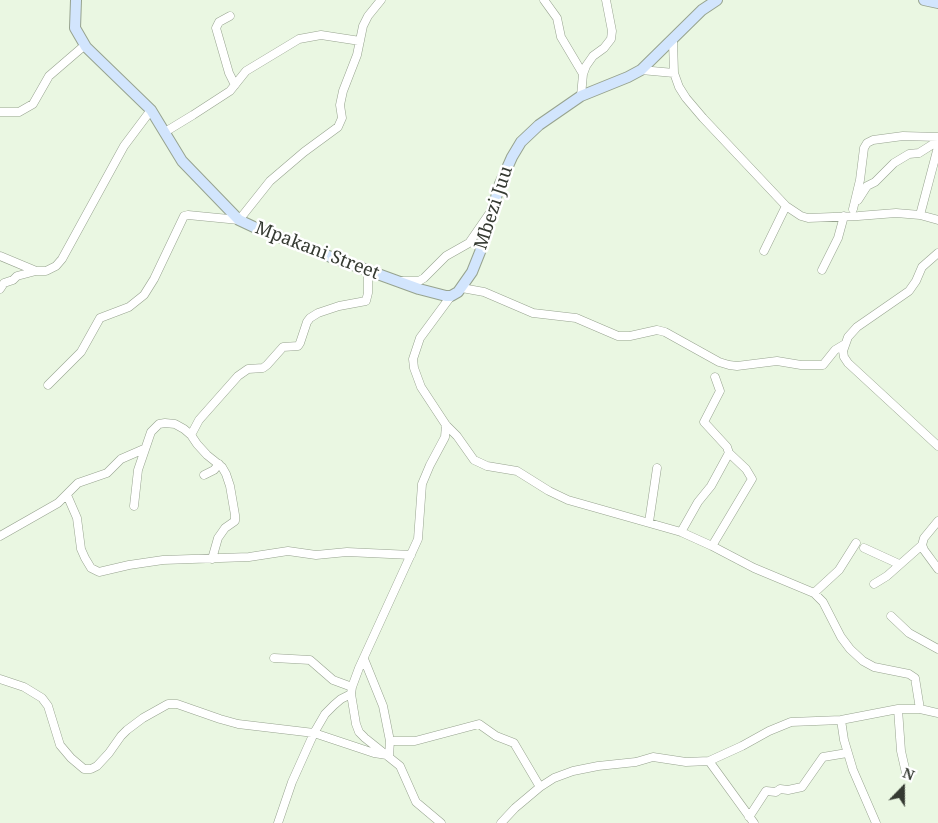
<!DOCTYPE html>
<style>
body{margin:0}
#map{position:relative;width:938px;height:823px;overflow:hidden;background:#eaf7e2;font-family:"Noto Serif",serif}
canvas{display:block}
.north{position:absolute;left:878px;top:763px;width:50px;height:50px;-webkit-text-stroke:4px #fff;paint-order:stroke;rotate:22deg;font-size:14px;font-weight:700;line-height:20px;text-align:center;color:#353a32}
.north::after{content:'';display:block;margin:auto;width:18px;height:22px;background:#353a32;clip-path:polygon(50% 0,100% 100%,50% 72%,0 100%)}
</style>
<div id="map">
<canvas width="938" height="823"></canvas>
<div class="north">N</div>
</div>
<script>
const ctx = document.querySelector('canvas').getContext('2d');
ctx.lineJoin = 'round';
function toPath(rows) {
  const path = new Path2D();
  for (const r of rows) {
    path.moveTo(r[0], r[1]);
    for (let i = 2; i < r.length; i += 2) path.lineTo(r[i], r[i + 1]);
  }
  return path;
}
function trace(path, color, width, dash) {
  ctx.strokeStyle = color;
  ctx.lineWidth = width;
  ctx.lineCap = dash ? 'butt' : 'round';
  ctx.setLineDash(dash || []);
  ctx.stroke(path);
}
function drawText(font, color, halo, rows, align = 'center') {
  ctx.font = font + ' "Noto Serif",serif';
  ctx.lineWidth = 5;
  ctx.setLineDash([]);
  ctx.textBaseline = 'middle';
  ctx.strokeStyle = halo;
  ctx.fillStyle = color;
  for (const [text, x, y, turn = 0] of rows) {
    ctx.save();
    ctx.translate(x, y);
    ctx.rotate((+turn || 0) * Math.PI / 180);
    ctx.textAlign = isNaN(turn) ? turn : align;
    if (halo) ctx.strokeText(text, 0, 0);
    ctx.fillText(text, 0, 0);
    ctx.restore();
  }
}
const street = toPath([
 [544,0,557,18,561,37,583,74],
 [230,16,219,22,216,28,229,73,235,85],
 [673,41,674,73,679,87,686,98,703,118,786,206,801,216,808,218,858,216,896,213,920,215,938,220],
 [641,70,674,73],
 [581,96,583,74,586,66,593,56,604,48,611,39,612,31,606,0],
 [0,112,19,112,33,104,49,76,85,45],
 [165,132,193,115,230,91,246,71,299,39,321,35,360,41],
 [858,200,867,186,875,182,894,163,909,154,919,153,938,141],
 [853,209,860,180,864,148,867,143,873,140,903,136,938,137],
 [920,215,938,147],
 [764,251,786,206],
 [938,253,922,267,916,281,909,291,857,327,848,337,843,351,844,357,848,363,938,446],
 [0,256,36,271,46,271,56,266,62,259,124,146,151,110],
 [822,270,838,238,844,216],
 [400,281,419,281,424,278,446,256,469,243,489,214],
 [462,288,484,292,533,313,576,318,618,336,630,336,657,330,665,332,719,362,729,365,737,366,777,361,801,365,823,365,835,350,845,344],
 [0,289,4,283,13,280,17,276,36,271],
 [451,296,420,338,413,359,414,368,421,387,446,425,457,436,474,460,487,466,517,471,549,491,568,500,681,532,712,546,754,568,814,593,823,602,841,637,850,649,863,661,874,667,909,674,915,678,920,709],
 [48,385,81,352,100,318,129,307,144,295,154,279,184,216,188,215,239,220,270,181,304,152,338,127,342,118,340,105,343,91,357,55,363,26,368,16,381,0],
 [191,435,199,420,238,376,248,369,263,368,267,365,283,347,298,346,300,343,307,322,310,318,318,313,339,306,366,301,368,293,368,270],
 [204,475,214,470,219,464],
 [67,495,77,518,81,549,85,558,91,568,99,572,129,565,163,560,249,557,288,551,316,555,347,552,411,555],
 [134,506,138,470,151,432,159,424,165,423,175,424,184,429,191,435,197,444,207,455,222,467,226,474,230,486,235,515,235,521,225,528,218,538,212,559],
 [938,521,924,538,922,545,924,550,938,569],
 [649,522,657,468],
 [681,532,698,502,711,486,729,453,727,447,704,422,720,391,715,377],
 [0,536,58,503,78,483,107,473,121,459,144,449],
 [712,546,752,479,746,469,729,453],
 [864,548,899,564],
 [874,584,887,576,922,545],
 [814,593,839,570,856,543],
 [891,616,909,633,938,649],
 [274,658,310,660,333,680,352,687],
 [364,659,383,706,390,741,389,756],
 [0,679,24,687,42,698,48,706,60,745,71,758,84,769,91,769,97,766,109,753,121,736,127,730,143,718,168,704,177,704,220,719,238,724,314,733,374,753,387,755],
 [898,709,901,751,906,773],
 [841,720,844,740,853,770,876,823],
 [390,741,415,741,479,724,496,736,514,743,540,787],
 [709,761,754,823],
 [749,817,766,791,776,792,780,789,788,790,802,787,823,757,847,753],
 [278,823,292,782,314,733,325,714,334,705,341,699,351,694],
 [441,823,416,802,400,766,365,738,359,732,356,724,351,694,352,687,359,668,418,539,422,484,430,465,445,437,446,425],
 [501,823,515,808,540,787,554,778,573,771,598,766,636,762,653,757,686,762,709,761,742,746,769,731,791,722,841,720,898,709,920,709,938,713]
]);
const secondary = toPath([
 [76,0,75,28,86,47,151,110,182,161,239,220,256,228,309,249,419,289,446,296,451,296,458,292,472,272,480,252,500,184,512,157,521,142,539,125,581,96,628,77,641,70,702,10,717,0],
 [924,0,938,3]
]);
trace(street, '#97a38f', 9);
trace(secondary, '#97a38f', 12);
trace(street, '#fff', 8);
trace(secondary, '#d2e5fd', 10);
drawText('18px', '#353a32', '#fff', [
 ["Mbezi Juu",494,208,-72],
 ["Mpakani Street",317,251,21]
]);
</script>
